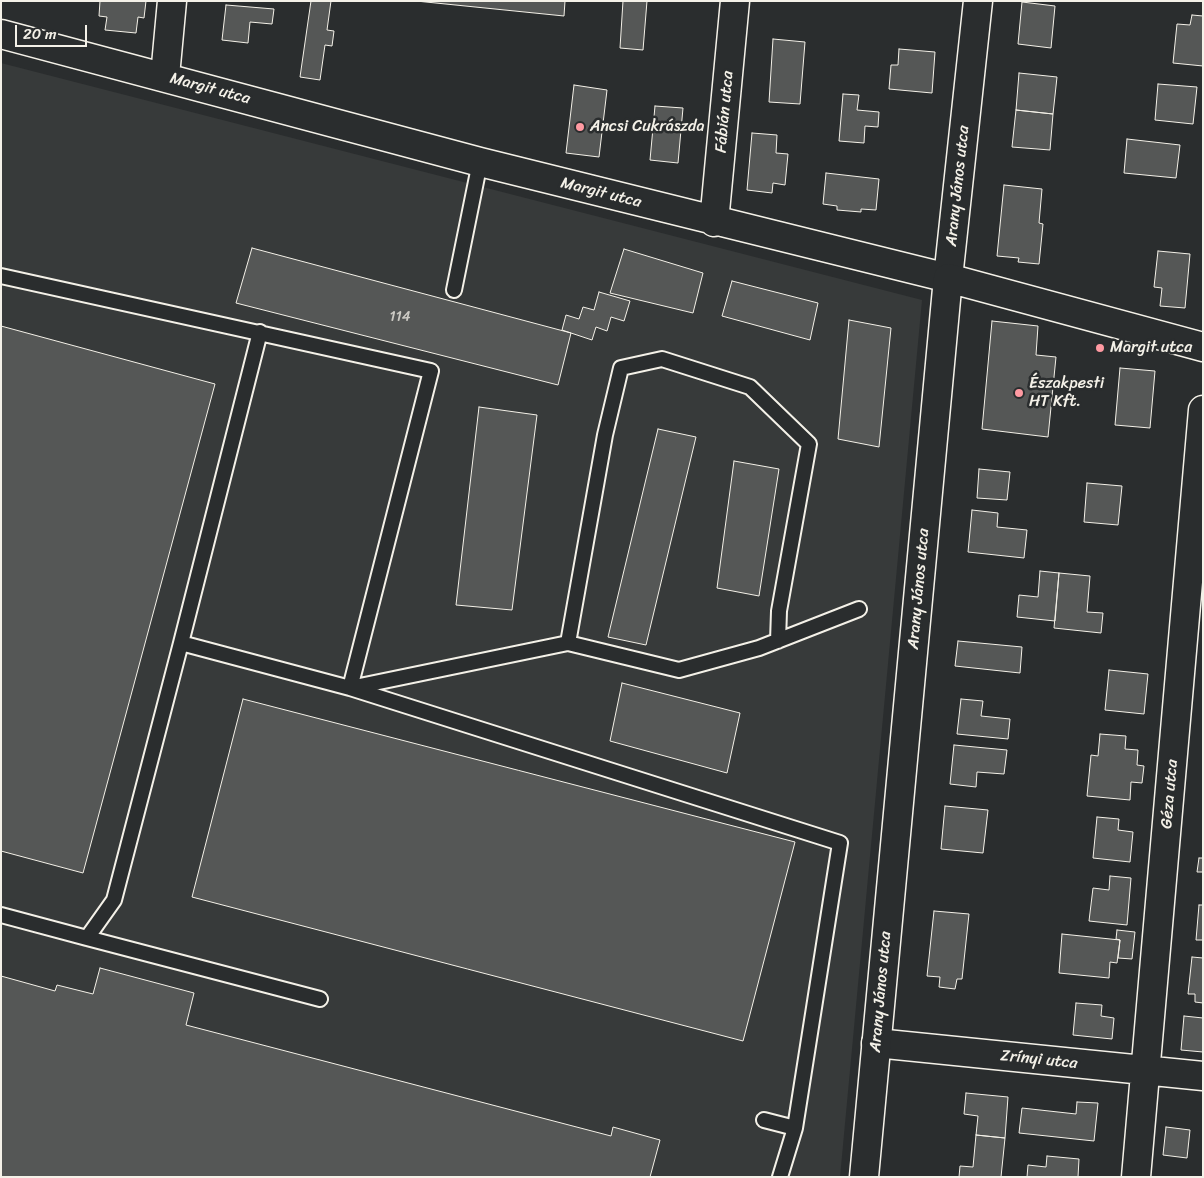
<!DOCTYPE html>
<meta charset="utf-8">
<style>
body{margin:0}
#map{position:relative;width:1204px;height:1178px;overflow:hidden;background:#2a2d2e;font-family:Sriracha,sans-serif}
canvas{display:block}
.frame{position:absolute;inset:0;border:2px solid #f4f1e8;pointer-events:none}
.scale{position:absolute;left:15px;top:25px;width:72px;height:22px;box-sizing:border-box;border:2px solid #f4f1e8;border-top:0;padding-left:6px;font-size:15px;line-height:18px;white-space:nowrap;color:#f4f1e8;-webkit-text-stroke:4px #2a2d2e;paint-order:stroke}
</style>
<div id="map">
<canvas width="1204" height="1178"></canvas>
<div class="frame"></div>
<div class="scale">20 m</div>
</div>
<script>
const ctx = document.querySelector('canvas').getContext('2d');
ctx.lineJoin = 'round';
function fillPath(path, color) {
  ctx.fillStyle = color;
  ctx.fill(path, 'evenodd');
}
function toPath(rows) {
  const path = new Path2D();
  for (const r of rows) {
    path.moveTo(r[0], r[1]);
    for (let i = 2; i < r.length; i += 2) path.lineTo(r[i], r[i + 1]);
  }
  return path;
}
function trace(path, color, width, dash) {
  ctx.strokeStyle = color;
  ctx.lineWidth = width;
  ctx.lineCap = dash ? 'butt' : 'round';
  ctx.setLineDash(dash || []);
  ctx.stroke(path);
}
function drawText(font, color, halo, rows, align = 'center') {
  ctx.font = font + ' Sriracha,sans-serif';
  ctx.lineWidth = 5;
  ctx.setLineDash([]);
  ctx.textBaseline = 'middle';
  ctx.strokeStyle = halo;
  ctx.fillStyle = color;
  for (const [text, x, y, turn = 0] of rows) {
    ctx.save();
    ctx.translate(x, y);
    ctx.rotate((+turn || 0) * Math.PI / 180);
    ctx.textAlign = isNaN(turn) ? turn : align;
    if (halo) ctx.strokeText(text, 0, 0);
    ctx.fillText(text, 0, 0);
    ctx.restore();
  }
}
fillPath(toPath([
 [1,63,922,300,840,1177,1,1177]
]), '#373a3a');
const building = toPath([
 [100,1,146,1,144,18,138,17,136,33,105,30,107,17,99,16,100,1],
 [311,1,331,1,327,30,334,31,332,46,325,45,320,80,300,77,311,1],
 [416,1,565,1,564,16,416,1],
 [623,1,647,1,643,50,620,48,623,1],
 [1022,2,1055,6,1051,48,1018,44,1022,2],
 [226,5,274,9,272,24,250,22,248,43,222,40,226,5],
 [1192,15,1203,16,1203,66,1173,63,1177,24,1190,25,1192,15],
 [773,39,805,42,800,104,769,102,773,39],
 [899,49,935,52,932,93,889,89,891,65,898,65,899,49],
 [1019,73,1057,77,1053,114,1016,110,1019,73],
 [1158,84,1197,87,1193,124,1155,120,1158,84],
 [574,85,607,90,599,157,566,153,574,85],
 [843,94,859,95,857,110,879,112,878,127,865,126,864,143,839,141,843,94],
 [655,106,683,108,678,163,650,160,655,106],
 [1016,110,1053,114,1050,150,1012,147,1016,110],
 [752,133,777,135,776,153,788,154,785,185,773,183,772,193,747,190,752,133],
 [1127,139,1180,145,1176,178,1124,173,1127,139],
 [826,173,879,179,876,210,861,209,861,212,837,210,837,206,823,204,826,173],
 [1004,185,1042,189,1039,223,1043,224,1039,264,1018,262,1019,258,997,256,1004,185],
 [252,248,571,333,558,385,236,303,252,248],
 [624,249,703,273,693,313,610,293,624,249],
 [1158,251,1190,254,1185,308,1160,306,1162,288,1154,287,1158,251],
 [732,281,818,303,810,340,722,316,732,281],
 [599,292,630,301,624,321,611,317,607,331,596,327,592,340,562,330,566,315,579,319,583,307,594,310,599,292],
 [849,320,891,328,879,447,838,439,849,320],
 [992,321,1038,326,1036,355,1056,357,1048,437,982,429,992,321],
 [1,326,215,384,83,873,1,851,1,326],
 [1120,368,1155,371,1150,428,1115,425,1120,368],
 [479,407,537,415,512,610,456,605,479,407],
 [658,429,696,437,646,645,608,637,658,429],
 [734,461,779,469,759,596,717,588,734,461],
 [979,469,1010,472,1007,500,977,498,979,469],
 [1087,483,1122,486,1118,525,1084,522,1087,483],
 [972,510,998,513,997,527,1027,530,1024,558,968,552,972,510],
 [1040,571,1059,573,1055,621,1017,617,1019,595,1038,597,1040,571],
 [1059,573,1090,576,1087,612,1103,613,1101,633,1054,628,1059,573],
 [958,641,1022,647,1020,673,955,666,958,641],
 [1109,670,1148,674,1144,714,1105,710,1109,670],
 [622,683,740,713,727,773,610,741,622,683],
 [243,699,795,842,743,1041,192,897,243,699],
 [961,699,983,701,981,716,1010,719,1008,739,957,734,961,699],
 [1100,734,1126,736,1125,749,1138,750,1137,765,1144,766,1142,783,1131,782,1130,800,1087,796,1091,755,1098,756,1100,734],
 [954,745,1007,750,1004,774,977,772,976,787,950,784,954,745],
 [945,806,988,810,983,853,941,849,945,806],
 [1097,817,1119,819,1118,830,1133,832,1130,862,1093,858,1097,817],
 [1199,858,1203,858,1203,872,1197,872,1199,858],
 [1110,876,1131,878,1127,925,1089,921,1093,888,1109,890,1110,876],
 [1199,905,1203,905,1203,940,1196,940,1199,905],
 [934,911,969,914,962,979,957,979,955,989,939,987,940,977,927,976,934,911],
 [1117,930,1135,932,1132,959,1118,958,1120,940,1116,939,1117,930],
 [1062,934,1120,940,1117,963,1110,962,1109,978,1059,973,1062,934],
 [1192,957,1203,958,1203,1003,1195,1002,1195,994,1188,994,1192,957],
 [100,968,194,993,186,1025,611,1136,613,1127,660,1140,650,1177,1,1177,1,976,55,991,57,985,93,994,100,968],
 [1076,1003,1102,1005,1101,1016,1114,1018,1112,1039,1073,1035,1076,1003],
 [1184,1016,1203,1018,1203,1052,1181,1050,1184,1016],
 [966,1093,1008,1097,1005,1138,976,1135,978,1116,964,1114,966,1093],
 [1077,1102,1098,1103,1094,1141,1019,1133,1022,1108,1076,1114,1077,1102],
 [1166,1127,1190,1130,1187,1158,1163,1155,1166,1127],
 [976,1135,1005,1138,1001,1177,959,1177,960,1166,973,1167,976,1135],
 [1047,1156,1079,1159,1078,1177,1027,1177,1028,1165,1046,1167,1047,1156]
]);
fillPath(building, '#555756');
trace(building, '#f4f1e8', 1);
const lane = toPath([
 [1,276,431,371,350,688,568,643],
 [454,290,480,162],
 [778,641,779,611,809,444,750,387,662,359,621,368,605,435,568,643,679,670,759,648,859,609],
 [181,643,260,332],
 [1,915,87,938,114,900,181,643,350,688,840,843,795,1128,780,1177],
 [87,938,320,999],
 [764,1120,795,1128]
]);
const street = toPath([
 [1,34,480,162,948,278,978,1],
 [165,76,172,1],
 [714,222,735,1],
 [876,1043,1203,1076],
 [1136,1177,1203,410]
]);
const secondary = toPath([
 [864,1177,948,278,1203,347]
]);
trace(lane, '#f4f1e8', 18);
trace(street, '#f4f1e8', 31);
trace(secondary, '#f4f1e8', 31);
trace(lane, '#2a2d2e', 14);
trace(street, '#2a2d2e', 28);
trace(secondary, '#2a2d2e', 28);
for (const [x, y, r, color] of [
 [580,127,5,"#ff9aa2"],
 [1100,348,5,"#ff9aa2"],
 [1019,393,5,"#ff9aa2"]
]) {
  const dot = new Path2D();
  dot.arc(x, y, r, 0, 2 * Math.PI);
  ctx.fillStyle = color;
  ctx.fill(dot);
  trace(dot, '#2a2d2e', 2);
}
drawText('14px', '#cccac4', null, [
 ["114",400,317]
]);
drawText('16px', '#f4f1e8', '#2a2d2e', [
 ["Margit utca",210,89,15],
 ["Fábián utca",725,112,-85],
 ["Arany János utca",958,186,-84],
 ["Margit utca",601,193,14],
 ["Arany János utca",919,589,-85],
 ["Géza utca",1170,794,-85],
 ["Arany János utca",881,992,-85],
 ["Zrínyi utca",1039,1060,6]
]);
drawText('16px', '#f4f1e8', '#2a2d2e', [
 ["Ancsi Cukrászda",590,127],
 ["Margit utca",1110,348],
 ["Északpesti",1029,384],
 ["HT Kft.",1029,402]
], 'left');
</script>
